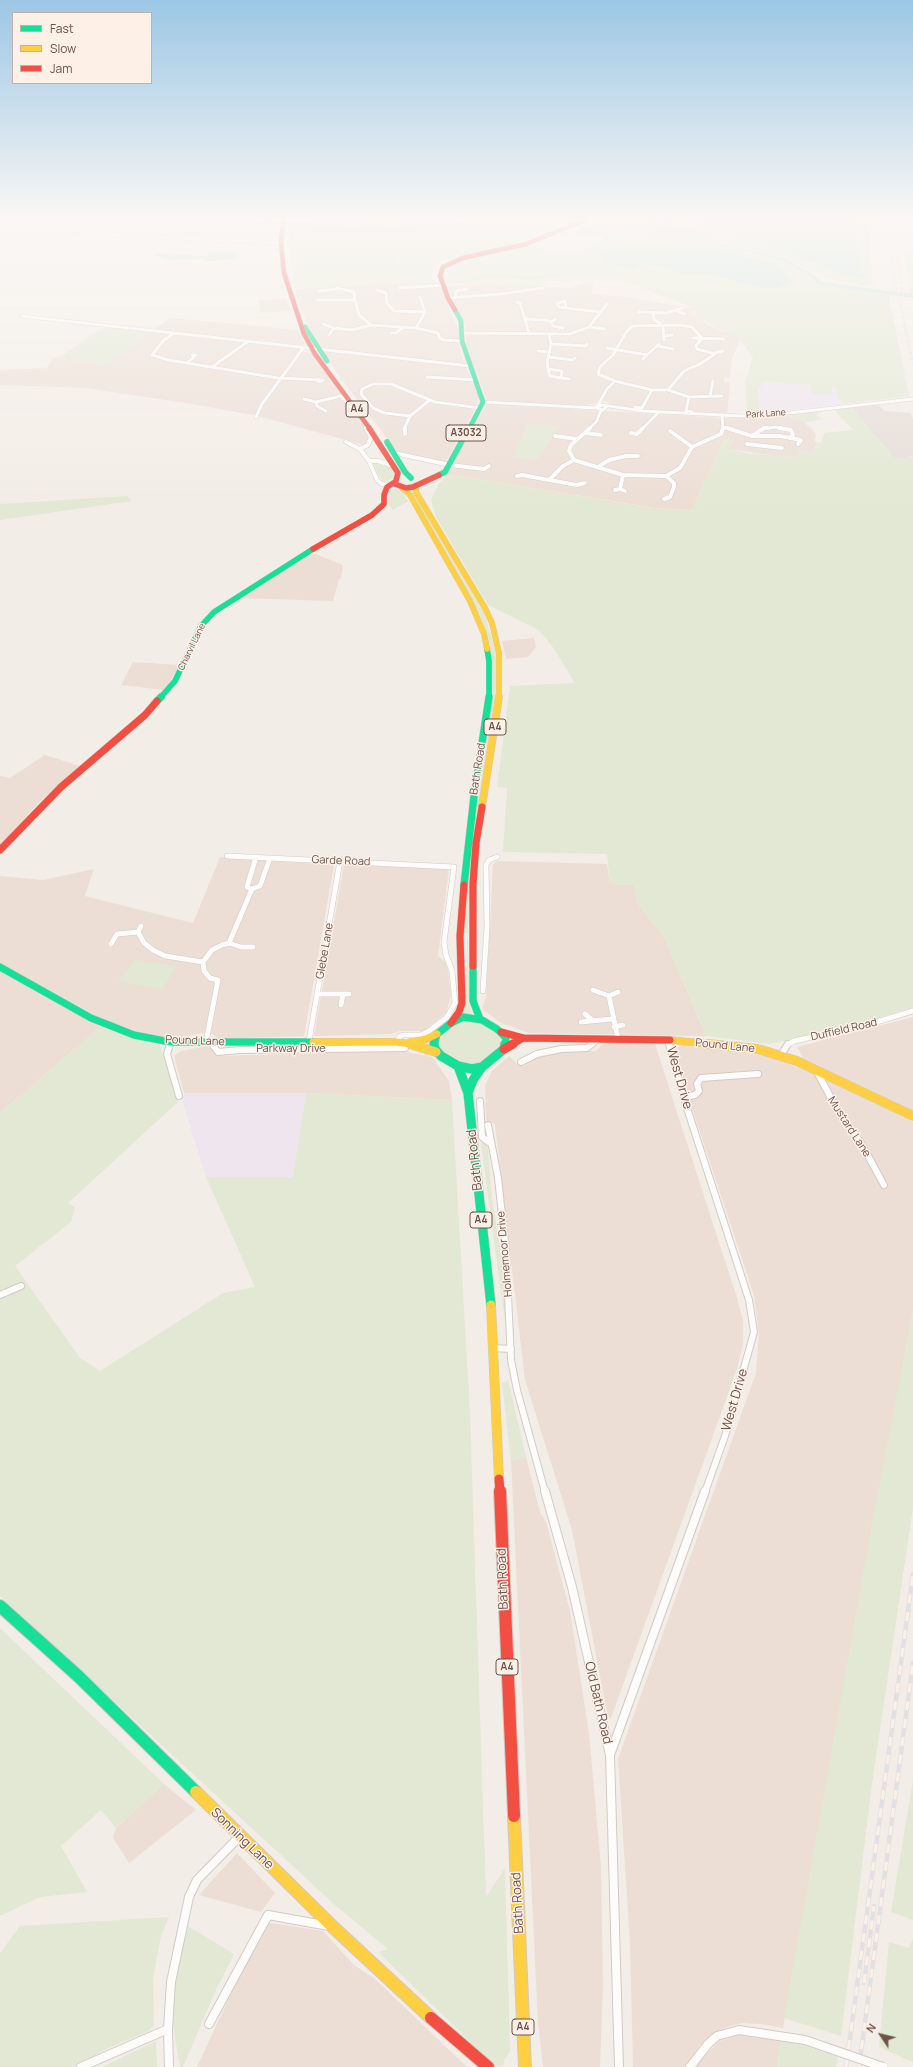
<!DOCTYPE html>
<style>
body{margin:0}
#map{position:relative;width:913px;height:2067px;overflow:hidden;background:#f3ede7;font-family:Manrope,sans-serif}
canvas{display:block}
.legend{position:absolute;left:12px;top:12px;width:140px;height:72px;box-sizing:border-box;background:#fdf1e7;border:1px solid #c3b1a9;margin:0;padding:5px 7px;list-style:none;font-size:12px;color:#6d524b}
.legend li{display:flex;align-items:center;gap:8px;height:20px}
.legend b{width:20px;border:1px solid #c3b1a9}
.north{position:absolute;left:861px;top:2015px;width:40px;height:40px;-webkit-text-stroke:3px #fdf1e7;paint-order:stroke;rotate:305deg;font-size:11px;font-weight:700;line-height:16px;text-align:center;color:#6d524b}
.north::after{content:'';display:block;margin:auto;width:14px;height:18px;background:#6d524b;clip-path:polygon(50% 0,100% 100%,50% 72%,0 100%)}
</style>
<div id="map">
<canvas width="913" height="2067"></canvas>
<ul class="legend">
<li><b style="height:5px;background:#16e098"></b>Fast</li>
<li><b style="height:5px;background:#ffcf43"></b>Slow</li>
<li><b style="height:5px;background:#f24e42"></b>Jam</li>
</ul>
<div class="north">N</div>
</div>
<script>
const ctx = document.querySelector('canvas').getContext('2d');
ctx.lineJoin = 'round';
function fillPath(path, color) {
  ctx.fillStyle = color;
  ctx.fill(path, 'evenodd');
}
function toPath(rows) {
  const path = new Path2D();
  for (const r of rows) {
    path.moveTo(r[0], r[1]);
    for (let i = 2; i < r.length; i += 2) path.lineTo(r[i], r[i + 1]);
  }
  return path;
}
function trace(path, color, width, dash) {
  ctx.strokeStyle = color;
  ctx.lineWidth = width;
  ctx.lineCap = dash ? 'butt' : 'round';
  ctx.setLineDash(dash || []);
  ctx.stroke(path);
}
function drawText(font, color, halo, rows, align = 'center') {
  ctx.font = font + ' Manrope,sans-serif';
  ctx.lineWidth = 3;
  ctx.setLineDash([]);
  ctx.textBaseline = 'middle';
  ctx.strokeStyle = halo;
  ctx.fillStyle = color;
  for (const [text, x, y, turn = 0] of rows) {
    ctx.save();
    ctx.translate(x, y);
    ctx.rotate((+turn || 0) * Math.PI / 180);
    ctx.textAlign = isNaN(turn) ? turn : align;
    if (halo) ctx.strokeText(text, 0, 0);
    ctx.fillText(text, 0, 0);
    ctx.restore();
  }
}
fillPath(toPath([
 [589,282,593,282,592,294,628,297,692,309,693,312,707,324,721,331,738,335,740,337,739,342,732,358,730,377,723,378,724,382,730,382,727,415,646,410,612,405,605,401,598,399,596,403,581,406,487,400,466,345,466,336,468,335,466,332,465,324,447,286,481,285,571,288],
 [404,283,439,283,459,332,460,350,465,364,323,348,312,333,301,309,295,289],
 [286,299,291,311,260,313,259,300],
 [171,318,298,330,305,345,153,330],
 [152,331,171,335,244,342,243,345,249,343,300,349,300,351,312,353,368,431,373,439,370,445,364,445,258,416,192,404,86,388,0,385,0,370,47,368,53,358,105,365],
 [327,352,466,367,479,397,477,404,470,408,474,411,445,463,399,454,334,369,324,353],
 [487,404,727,418,786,415,801,420,811,428,816,435,814,440,817,443,812,453,798,450,799,457,777,456,729,449,724,439,692,510,655,508,447,474,456,460,454,460],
 [313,553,343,565,341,579,339,579,333,601,239,598],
 [534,638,536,647,528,657,506,659,502,641],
 [133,662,180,665,165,690,121,685],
 [45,755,80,766,41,800,0,845,0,776,10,778],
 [220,857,334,865,304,1036,219,1039,212,1034,201,1033,180,1038,149,1035,106,1021,0,963,0,876,43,880,94,869,85,896,193,923],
 [497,861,607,864,610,884,634,885,638,904,664,937,706,1036,529,1033,501,1023,482,1009,486,996,493,864],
 [344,864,449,868,438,956,447,963,451,995,446,1013,424,1031,400,1031,391,1034,314,1036],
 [0,971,100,1027,0,1113],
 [913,1017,913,1111,803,1058,797,1047],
 [604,1043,655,1044,737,1298,743,1321,743,1344,737,1369,611,1718,608,1718,572,1530,525,1380,495,1124,486,1120,485,1085,492,1071,509,1056,518,1064,553,1052,596,1051],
 [680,1045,768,1056,812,1073,913,1122,913,1310,783,2028,760,2024,742,2023,724,2028,711,2035,700,2045,685,2067,633,2067,630,1943,618,1759,756,1373,759,1334,754,1295,673,1051],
 [207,1046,219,1056,400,1051,432,1057,449,1081,452,1100,306,1093,184,1093,174,1056,181,1051],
 [526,1457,540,1512,546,1522,570,1611,589,1733,601,1867,603,1985,600,2067,543,2067,538,2023,511,1461],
 [164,1784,196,1810,129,1863,113,1838,116,1828],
 [237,1853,275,1893,261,1912,199,1895],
 [264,1922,323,1931,354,1965,375,1979,467,2067,197,2067],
 [750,2034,781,2038,777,2067,696,2067,706,2054,720,2041,739,2035]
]), '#ecded5');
fillPath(toPath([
 [877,404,885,411,911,413,913,419,913,456,895,459,855,412,853,409,841,409]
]), '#e5ddd8');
fillPath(toPath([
 [764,382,837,387,836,396,844,404,760,413,758,390],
 [184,1093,306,1093,293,1177,206,1177,183,1103]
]), '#eee5ef');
fillPath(toPath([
 [365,219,388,219,387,226,455,223,472,219,579,219,515,244,443,260,434,267,432,274,434,282,295,288,289,250,289,221,345,226,369,225],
 [603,219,649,219,664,221,670,227,695,233,713,243,738,251,777,259,804,273,817,285,889,295,909,396,844,404,836,396,836,387,832,387,831,395,811,394,811,385,764,382,758,390,760,413,747,414,745,382,753,358,741,341,701,319,690,306,621,281,548,281,538,287,475,285,446,281,452,266,487,255,537,245,559,253,575,252,584,249,606,237,573,232],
 [661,219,868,219,873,287,852,284,819,275,784,258,726,243,681,227,669,220],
 [913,250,913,295,910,294,904,254],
 [108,327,152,331,105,365,53,358,61,356,102,328],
 [833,409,853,409,895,458,913,456,913,1009,838,1030,769,1044,706,1036,664,937,638,904,634,885,610,884,607,854,503,852,507,788,497,787,510,686,575,683,555,650,539,630,488,605,436,517,431,500,438,485,447,474,653,508,704,511,692,510,724,439,734,440,729,449,751,454,799,457,797,450,812,453,817,443,822,442,824,433,853,430],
 [820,411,817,415,822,419,804,423,801,420,786,415],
 [527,424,560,425,538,460,514,457],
 [370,461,389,466,395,473,391,479,384,482,371,465],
 [395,488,402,492,408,501,393,510,388,504,389,491],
 [412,489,484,613,495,648,497,664,496,701,469,888,468,933,464,933,468,875,474,821,492,699,493,677,489,648,483,623,473,601,408,490],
 [127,496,132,501,0,520,0,504],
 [467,940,468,940,469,1006,472,1014,463,1014,465,1004,464,968,467,965],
 [136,960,151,964,155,962,176,967,162,990,118,981],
 [464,1020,475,1021,493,1031,500,1038,501,1045,483,1062,465,1065,443,1052,437,1042,441,1035,456,1023],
 [100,1027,160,1045,178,1102,68,1203,75,1207,71,1222,15,1266,80,1358,100,1371,223,1293,255,1287,206,1177,293,1177,306,1093,452,1100,470,1414,486,1897,505,1868,510,2052,504,2060,503,2066,497,2066,489,2060,378,1952,388,1949,334,1904,0,1596,0,1113],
 [486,1129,492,1198,514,1334,509,1337,505,1322,481,1144],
 [913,1310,913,1508,872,1783,841,2036,784,2018,873,1518],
 [508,1380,526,1457,511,1461,502,1383],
 [0,1628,164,1784,116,1828,101,1810,61,1846,87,1892,40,1897,0,1916],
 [913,1780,913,1920,891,1912],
 [169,1917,161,1936,153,1978,154,2024,149,2031,106,2049,74,2067,0,2067,0,1953,20,1926],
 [186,1925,234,1954,215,1992,183,2067,180,2067,168,1997],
 [913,1939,913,2062,879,2047,889,1942,909,1948],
 [781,2038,838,2057,836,2067,777,2067],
 [156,2041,157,2067,102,2067]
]), '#e2e8d3');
fillPath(toPath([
 [685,219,859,219,858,241,861,272,866,277,861,279,843,274,798,256,757,245,716,228],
 [618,221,660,224,661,228,690,236,702,242,686,244,637,232,613,223],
 [621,243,623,244,620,245,622,247,637,245,688,249,706,246,716,249,775,265,785,272,791,283,776,288,762,287,708,274,686,274,662,267,644,264,631,269,604,262,601,254,602,245],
 [227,251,237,253,236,256,233,259,206,262,200,259,168,260,153,255,161,253,207,256,211,252]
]), '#cae4e1');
trace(toPath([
 [406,230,413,240,395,251,392,268,414,276,419,283,460,282,493,275,527,278,557,276,562,278,562,282]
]), '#cae4e1', 1);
fillPath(toPath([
 [233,219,245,221,271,220,328,228,393,229,432,224,461,226,472,220,490,219,491,221,473,224,462,230,432,228,393,233,328,232,271,224,244,225,233,219],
 [651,219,670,220,674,226,701,233,720,243,784,258,813,274,822,282,913,294,913,298,818,285,809,276,780,260,716,245,697,235,670,228,666,222,651,219]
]), '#cae4e1');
const streetFar4 = toPath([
 [0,222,126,236,253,241,281,244],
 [399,288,444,285],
 [377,290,386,293,387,303,394,311,425,312],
 [319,291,337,289],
 [448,298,500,294,543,288],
 [455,298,456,291,467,289],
 [317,300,355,300,354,292,337,288],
 [355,300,359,315,371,325],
 [565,301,566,308,559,307,557,303,565,301],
 [517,302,520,303,529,333],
 [566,308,601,312],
 [676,311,685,314],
 [639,312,667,313,682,308],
 [653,313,654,319,663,326,664,340],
 [21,316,470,366],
 [526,319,546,320,551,322,553,326,563,328],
 [551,322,556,319],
 [323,324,334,328,352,330,371,325,416,328,438,333,439,337,443,340,462,341],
 [679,325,692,327,702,338,696,346,697,349,715,354,700,364,684,371,668,390,652,390,615,381,598,374,600,367,613,355,627,331,633,326,679,325],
 [589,327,605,329],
 [416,328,425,312,420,297],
 [174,333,163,341,152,355,168,360,278,378,323,380,320,382,316,380],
 [391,333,396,333,403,327],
 [463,333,570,334,589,327,607,304],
 [549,334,551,344,547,362,548,369,562,371,561,378,569,379],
 [329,335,334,328],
 [664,336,672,335],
 [693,338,724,339],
 [551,344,586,346,587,344],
 [658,346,673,349],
 [607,348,647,355,643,359],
 [538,351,550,352],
 [714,353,723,351],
 [647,355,659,344],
 [549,357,573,360,575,358],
 [187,363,196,355,192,355],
 [212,367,247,342],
 [548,369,550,376,561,378],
 [427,377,476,380],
 [668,390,689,397,722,396],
 [710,396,713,381],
 [689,397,686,411,692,412],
 [304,399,316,402,341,396,356,413],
 [316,402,317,406,326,411],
 [483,402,596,408],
 [598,405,607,389,615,381],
 [607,406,603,410,595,407,602,405,643,411,742,416,789,413,913,399],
 [635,407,642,408,652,390],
 [410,416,385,413,373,408,361,394,362,389,373,384,391,384,435,402,480,408],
 [722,416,723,429],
 [256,417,262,404,304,347],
 [723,427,732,429],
 [404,429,410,416,430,400],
 [589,429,597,421,600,412,603,410],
 [642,429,659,412],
 [763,429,776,427,784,429]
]);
const streetFar3 = toPath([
 [405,428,405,434],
 [590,428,571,445,569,451,574,460,623,475,666,476,680,468,692,447,721,434,723,428],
 [727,428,752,436,780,436,801,440,798,444],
 [779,428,791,430,793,435,790,438],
 [670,431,692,447],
 [585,433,601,435],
 [631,433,637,434,643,428],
 [555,436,577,439],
 [752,436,764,428,768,428],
 [346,442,360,449,369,461,377,480,382,484,389,485],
 [747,444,782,448],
 [360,449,368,445,371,437,366,428],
 [394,453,450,465,484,469,489,466],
 [369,461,378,461,393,466],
 [598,467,609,460,626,456,638,456],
 [517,476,522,475,549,480,563,466,574,460],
 [549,480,577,485,585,483],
 [620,489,625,491],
 [615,490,620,489,623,475],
 [664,499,670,497,674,487,674,483,666,476]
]);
const streetFar2 = toPath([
 [227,856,454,867,444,942,446,955,452,971,455,1003,447,1017,429,1031,421,1035,403,1035,399,1037,397,1042],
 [256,857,247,887,252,889,260,886,270,858],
 [141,926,138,932,144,943,153,950,165,956,203,962],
 [229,943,252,889],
 [111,944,117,934,138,932],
 [593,990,609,996,618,1039],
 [483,991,487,927,486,865,489,860,497,857],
 [317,994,349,994],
 [609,996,618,992],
 [341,1005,343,994],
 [585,1014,592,1020],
 [581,1022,612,1019],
 [614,1027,623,1025],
 [668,1040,669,1045],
 [309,1041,340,861],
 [206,1042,218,980,210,978,204,971,203,962,212,950,222,945,229,943,241,947,253,947],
 [212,1043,213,1045],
 [169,1045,170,1042],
 [591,1045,599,1039],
 [787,1045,794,1041,867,1025,913,1011]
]);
const streetFar1 = toPath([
 [170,1044,167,1054,179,1096],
 [212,1044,218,1052,240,1050,405,1048],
 [669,1044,686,1105,749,1300,754,1332,725,1436,705,1492],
 [781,1055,788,1044],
 [521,1062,537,1054,561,1049,587,1048,592,1044],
 [816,1070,839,1113,861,1143,884,1185],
 [684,1097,695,1095,699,1091,697,1084,701,1078,758,1074],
 [480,1101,482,1137,490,1143],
 [488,1125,498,1178,506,1252,511,1360,517,1390,545,1492],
 [0,1295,21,1286],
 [493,1348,511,1349]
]);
const street = toPath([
 [545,1491,572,1587,610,1755,619,2067],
 [610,1755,705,1491],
 [209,2024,268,1915,329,1926],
 [81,2067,168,2029],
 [169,2067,168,2029,171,1982,189,1897,197,1880,240,1836],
 [690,2067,708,2044,717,2036,739,2030,805,2040]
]);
const fastFar4 = toPath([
 [455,310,461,321,462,341,483,402,469,429],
 [305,327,327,361]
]);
const fastFar3 = toPath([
 [387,442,405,472,411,478],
 [439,475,445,472,469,428],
 [487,649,489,661,489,698],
 [160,698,175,681,201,626,214,612,313,549]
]);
const fastFar2 = toPath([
 [157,701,161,697],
 [464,885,474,796,489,697],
 [473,966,473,1001,480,1019],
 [0,967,91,1018,134,1035,170,1042,313,1042],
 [434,1045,437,1034,451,1023,463,1017,482,1020,497,1029,506,1038,505,1045]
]);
const fastFar1 = toPath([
 [434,1044,435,1049,441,1056,458,1066,472,1069,482,1067,504,1049,505,1044],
 [458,1066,468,1093,491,1305],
 [468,1093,473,1080,482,1067]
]);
const fast = toPath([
 [0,1606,78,1676,196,1792]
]);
const slowFar3 = toPath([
 [416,485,416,492,485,608,492,623,499,653,499,698],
 [402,488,410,495,470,601,484,634,487,649]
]);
const slowFar2 = toPath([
 [482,807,499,697],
 [670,1040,718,1045],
 [313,1042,397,1042,417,1045],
 [411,1042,426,1039,437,1034]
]);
const slowFar1 = toPath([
 [410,1044,436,1052],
 [708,1044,758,1049,797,1061,913,1116],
 [491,1305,499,1479]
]);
const slow = toPath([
 [196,1792,333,1927,431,2018],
 [514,1816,525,2067]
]);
const jamFar4 = toPath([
 [283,219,281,244,284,273,304,334,315,354,370,429],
 [455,310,448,298,440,276,443,267,463,258,526,244,588,219]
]);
const jamFar3 = toPath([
 [369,428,398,473,395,484,406,488,413,487,439,475],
 [313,549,372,515,384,504,384,495,387,487,395,482]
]);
const jamFar2 = toPath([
 [0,850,61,787,145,715,157,701],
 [473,966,473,884,476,843,482,807],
 [451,1023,459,1012,462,1003,460,936,464,885],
 [501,1032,523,1038,670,1040],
 [511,1045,523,1038]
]);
const jamFar1 = toPath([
 [504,1049,513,1044],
 [499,1479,500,1492]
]);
const jam = toPath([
 [500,1491,514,1816],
 [431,2018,488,2067]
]);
trace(streetFar4, '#d2cac6', 4);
trace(streetFar3, '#d2cac6', 5);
trace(streetFar2, '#d2cac6', 6);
trace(streetFar1, '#d2cac6', 8);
trace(street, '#d2cac6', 10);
trace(fastFar4, '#d2c8c4', 5.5);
trace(fastFar3, '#d2c8c4', 6);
trace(fastFar2, '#d2c8c4', 8);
trace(fastFar1, '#d2c8c4', 10);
trace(fast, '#d2c8c4', 14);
trace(slowFar3, '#d2c8c4', 6);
trace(slowFar2, '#d2c8c4', 8);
trace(slowFar1, '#d2c8c4', 10);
trace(slow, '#d2c8c4', 14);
trace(jamFar4, '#d2c8c4', 5.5);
trace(jamFar3, '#d2c8c4', 6);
trace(jamFar2, '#d2c8c4', 8);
trace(jamFar1, '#d2c8c4', 10);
trace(jam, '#d2c8c4', 14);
trace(streetFar4, '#fdfcfb', 3);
trace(streetFar3, '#fdfcfb', 4);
trace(streetFar2, '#fdfcfb', 5);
trace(streetFar1, '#fdfcfb', 6);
trace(street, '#fdfcfb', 8);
trace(fastFar4, '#16e098', 4.5);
trace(fastFar3, '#16e098', 5.5);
trace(fastFar2, '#16e098', 7);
trace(fastFar1, '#16e098', 9);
trace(fast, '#16e098', 12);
trace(slowFar3, '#ffcf43', 5.5);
trace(slowFar2, '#ffcf43', 7);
trace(slowFar1, '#ffcf43', 9);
trace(slow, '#ffcf43', 12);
trace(jamFar4, '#f24e42', 4.5);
trace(jamFar3, '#f24e42', 5.5);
trace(jamFar2, '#f24e42', 7);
trace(jamFar1, '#f24e42', 9);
trace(jam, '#f24e42', 12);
const railFar1 = toPath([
 [887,219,889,250,913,364],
 [892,219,904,298]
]);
const rail = toPath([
 [864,1983,874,1906],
 [846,2067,913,1574],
 [859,2067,913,1663]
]);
trace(railFar1, '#e3e0e3', 2);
trace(rail, '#e3e0e3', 4.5);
trace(railFar1, '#fdf1e7', 1, [3]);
trace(rail, '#fdf1e7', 3, [9]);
const streetBridge = toPath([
 [805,2040,883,2067]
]);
trace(streetBridge, '#d2cac6', 10, []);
trace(streetBridge, '#fdfcfb', 8);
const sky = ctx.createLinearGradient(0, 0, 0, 508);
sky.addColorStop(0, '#9cc7e5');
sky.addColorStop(0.43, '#faf7f4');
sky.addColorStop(1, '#faf7f400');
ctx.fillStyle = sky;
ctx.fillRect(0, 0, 913, 508);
drawText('9px', '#6d524b', '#fdf1e7', [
 ["Park Lane",766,414,-4],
 ["Charvil Lane",192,647,-64]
]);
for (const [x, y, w] of [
 [357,409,22],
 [466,433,40],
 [495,727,22],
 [481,1220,22],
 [507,1667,22],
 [523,2027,22]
]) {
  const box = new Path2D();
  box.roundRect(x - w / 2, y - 8, w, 16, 3);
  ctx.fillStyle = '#fdf1e7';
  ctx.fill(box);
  trace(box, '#6d524b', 1);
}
drawText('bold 10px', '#6d524b', null, [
 ["A4",357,409],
 ["A3032",466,433],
 ["A4",495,727],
 ["A4",481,1220],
 ["A4",507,1667],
 ["A4",523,2027]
]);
drawText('11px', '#6d524b', '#fdf1e7', [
 ["Bath Road",478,769,-81],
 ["Garde Road",341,861,2],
 ["Glebe Lane",325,951,-80],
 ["Duffield Road",844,1030,-13],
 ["Pound Lane",195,1041,2],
 ["Pound Lane",725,1046,6],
 ["Parkway Drive",291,1049],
 ["Mustard Lane",849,1127,57],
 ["Holmemoor Drive",505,1254,-95]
]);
drawText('13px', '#6d524b', '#fdf1e7', [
 ["West Drive",679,1078,74],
 ["Bath Road",475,1160,-96],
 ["West Drive",735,1400,-74],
 ["Bath Road",503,1579,-92],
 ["Old Bath Road",598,1703,77],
 ["Sonning Lane",242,1839,44],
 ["Bath Road",518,1903,-93]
]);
</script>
